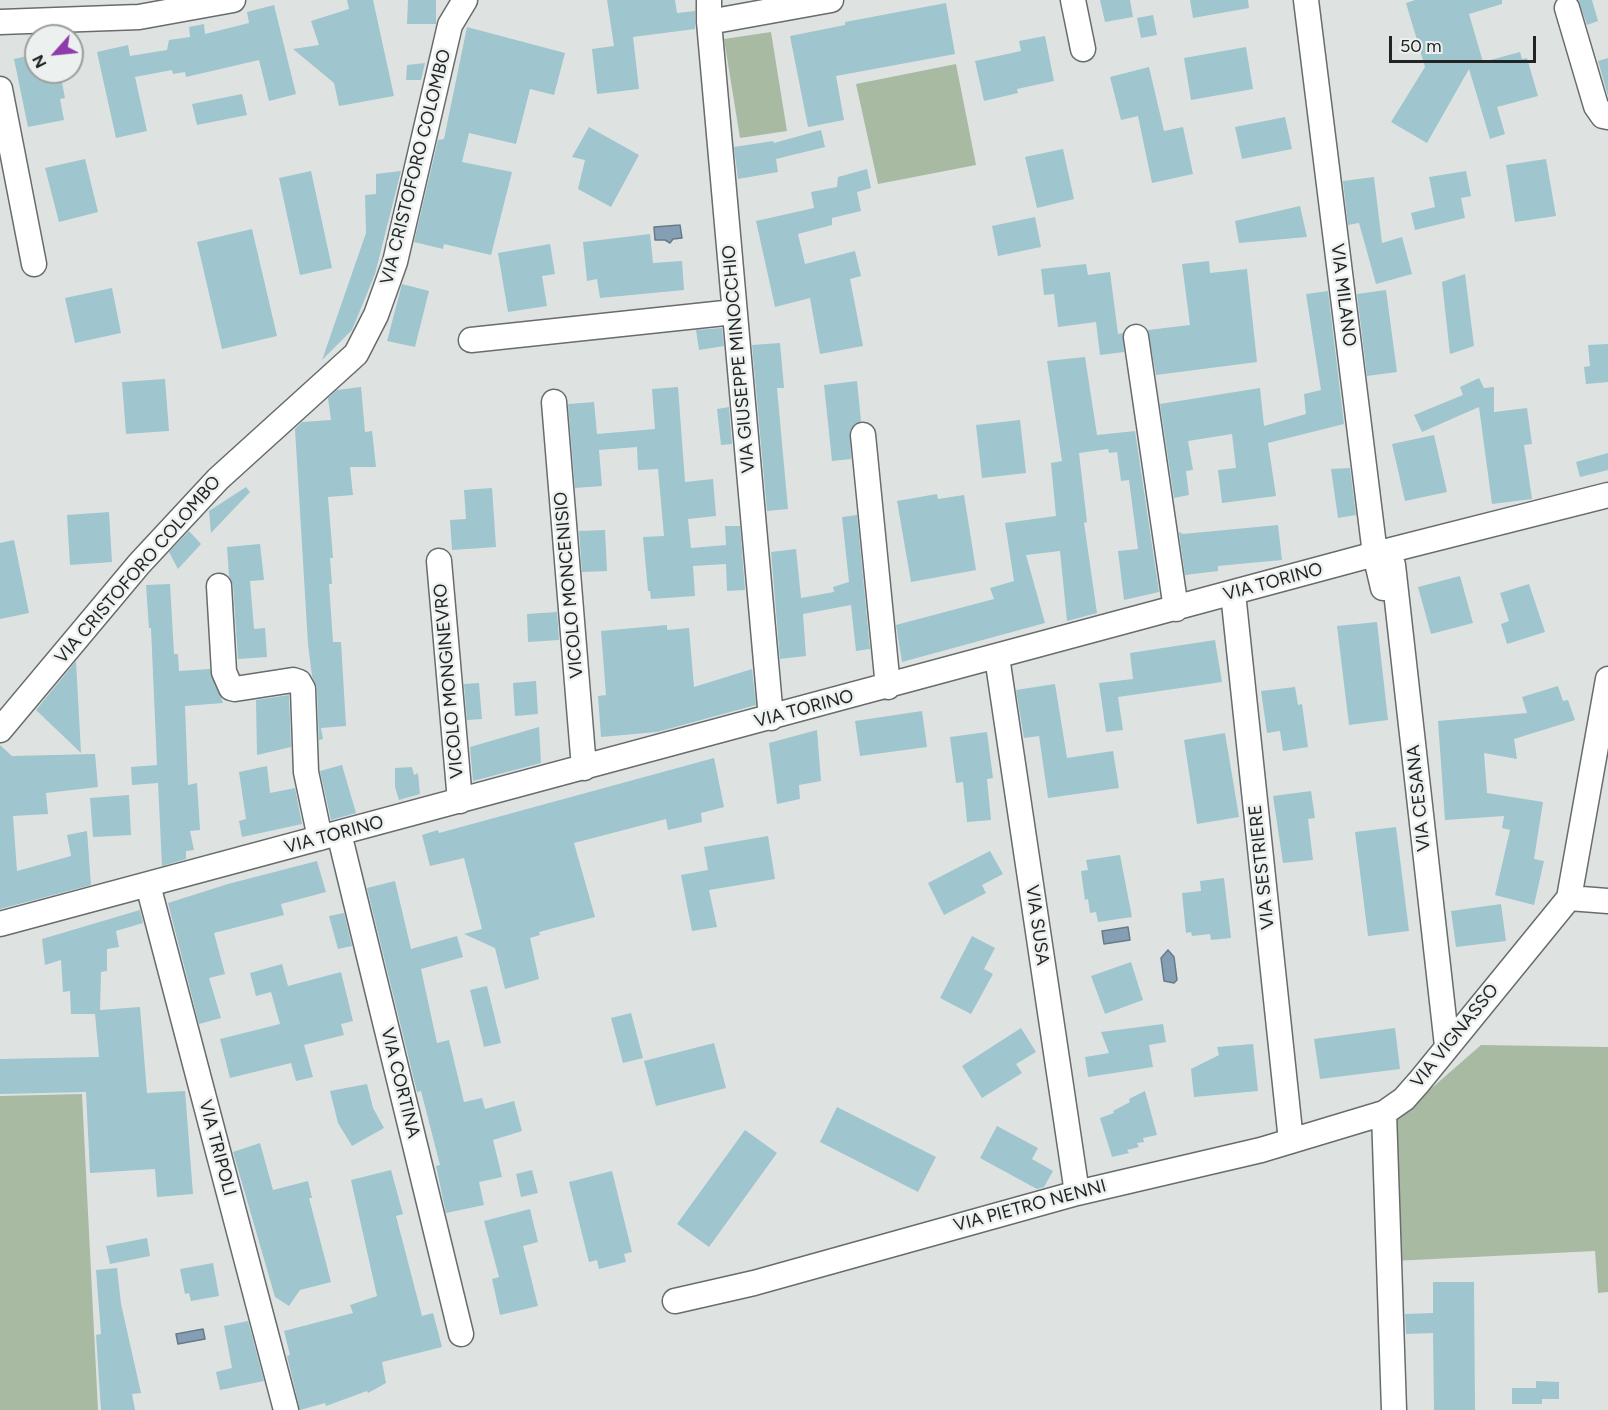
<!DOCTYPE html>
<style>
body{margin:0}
#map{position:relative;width:1608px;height:1410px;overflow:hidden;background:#dee3e2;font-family:Figtree,sans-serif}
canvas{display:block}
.north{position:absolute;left:24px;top:24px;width:60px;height:60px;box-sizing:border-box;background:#ecf0ef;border:2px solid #9c9f9e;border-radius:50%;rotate:243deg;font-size:16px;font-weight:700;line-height:24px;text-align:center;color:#232525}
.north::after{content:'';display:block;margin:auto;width:21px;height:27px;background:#8e3cab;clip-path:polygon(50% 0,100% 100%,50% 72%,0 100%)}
.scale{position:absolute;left:1389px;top:36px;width:147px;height:27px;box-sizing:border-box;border:3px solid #232525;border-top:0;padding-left:8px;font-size:18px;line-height:21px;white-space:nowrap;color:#232525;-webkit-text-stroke:4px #ecf0ef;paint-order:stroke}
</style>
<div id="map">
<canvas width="1608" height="1410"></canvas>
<div class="north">N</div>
<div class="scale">50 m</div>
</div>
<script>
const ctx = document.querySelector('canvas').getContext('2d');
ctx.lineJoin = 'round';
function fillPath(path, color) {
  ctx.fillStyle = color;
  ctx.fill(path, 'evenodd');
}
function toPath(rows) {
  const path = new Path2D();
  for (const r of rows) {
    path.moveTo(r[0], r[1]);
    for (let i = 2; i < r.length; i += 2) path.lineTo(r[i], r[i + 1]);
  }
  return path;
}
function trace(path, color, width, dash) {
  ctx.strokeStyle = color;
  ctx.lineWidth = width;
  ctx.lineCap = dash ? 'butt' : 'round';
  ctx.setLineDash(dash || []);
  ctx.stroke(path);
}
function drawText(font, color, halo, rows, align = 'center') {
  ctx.font = font + ' Figtree,sans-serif';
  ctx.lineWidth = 5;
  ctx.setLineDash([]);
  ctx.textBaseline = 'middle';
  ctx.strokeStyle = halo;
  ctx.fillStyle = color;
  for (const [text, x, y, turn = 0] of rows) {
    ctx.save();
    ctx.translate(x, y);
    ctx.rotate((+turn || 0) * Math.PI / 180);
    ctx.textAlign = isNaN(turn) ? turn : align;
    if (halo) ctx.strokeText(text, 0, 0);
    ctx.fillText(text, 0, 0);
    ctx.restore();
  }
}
fillPath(toPath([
 [771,32,787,131,740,138,724,39],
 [956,64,976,165,878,184,856,84],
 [1481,1045,1608,1047,1608,1292,1598,1293,1595,1251,1393,1261,1390,1119,1402,1114],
 [82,1094,98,1410,0,1410,0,1096]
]), '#a9baa3');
const water = toPath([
 [680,225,682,238,673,239,670,243,665,240,655,240,654,227,680,225],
 [1128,927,1130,940,1104,944,1102,931,1128,927],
 [1168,950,1174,957,1177,980,1174,983,1164,981,1161,958,1168,950],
 [203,1329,205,1339,178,1344,176,1334,203,1329]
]);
fillPath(water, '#849fb3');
trace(water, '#677a88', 1.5);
fillPath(toPath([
 [347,0,373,0,394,96,339,106,334,83,293,49,319,45,311,21,349,9],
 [408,0,436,0,436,24,407,24],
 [607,0,675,0,677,13,695,11,695,29,633,37,639,89,597,94,592,49,614,46],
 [1100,0,1130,0,1133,17,1105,22],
 [1190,0,1248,0,1249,8,1193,18],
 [1415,0,1502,0,1502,4,1469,14,1483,62,1520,52,1522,59,1527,58,1538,96,1497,107,1505,134,1490,139,1469,69,1427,143,1391,122,1425,67,1406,3],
 [1578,0,1592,0,1598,21,1587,25],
 [946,3,955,54,836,76,844,120,808,127,790,36,845,25,845,22],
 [274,5,296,94,269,101,259,60,186,77,185,72,173,74,172,70,135,77,147,131,116,138,97,52,128,45,130,56,167,50,169,40,190,37,189,27,204,24,205,34,249,23,247,12],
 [1153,15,1157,35,1141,38,1137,18],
 [467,27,565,53,554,95,530,89,516,144,469,133,462,162,512,172,491,255,444,244,443,249,414,242,438,140,444,139],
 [1045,36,1054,81,1017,89,1018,93,984,101,975,61,1021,51,1019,41],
 [1246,47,1253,89,1191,100,1184,58],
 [36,54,36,72,60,72,65,98,60,99,64,120,28,127,14,59],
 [1608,58,1608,96,1598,61],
 [425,63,421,80,406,80,407,65],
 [1149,67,1164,131,1183,127,1193,174,1152,183,1138,116,1121,120,1110,77],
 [242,94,247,115,197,125,192,104],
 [1285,117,1292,149,1242,159,1235,127],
 [589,127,639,155,611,207,578,189,585,160,572,157],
 [821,130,825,147,776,159,778,172,738,179,734,147,773,141,774,143],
 [1063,149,1074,199,1037,208,1025,157],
 [85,159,98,212,59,222,45,168],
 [1546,159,1556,216,1515,222,1506,165],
 [867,169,871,188,857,192,861,211,832,218,832,225,798,234,805,264,855,251,861,276,850,279,863,346,820,354,810,298,775,307,756,221,814,208,811,192,837,187,838,177],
 [311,171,332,268,300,275,279,178],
 [401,171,375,274,352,330,322,360,366,233,365,195,376,194,376,174],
 [1466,171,1471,196,1461,198,1465,218,1415,230,1411,213,1435,207,1429,177],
 [1374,177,1382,243,1402,237,1412,274,1376,284,1359,223,1348,225,1343,181],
 [1300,206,1307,237,1239,243,1235,221],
 [1035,217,1041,247,998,256,992,226],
 [252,229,277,336,222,349,197,242],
 [650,234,653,263,682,261,684,290,600,298,597,279,587,281,583,242],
 [550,244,555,274,542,276,547,306,508,312,498,253],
 [1209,261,1210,273,1247,269,1257,362,1156,375,1148,330,1190,325,1182,264],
 [1086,264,1088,275,1110,272,1118,334,1123,333,1124,352,1100,355,1096,322,1058,327,1054,294,1044,295,1041,269],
 [1465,274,1474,346,1450,354,1442,282],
 [402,284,429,291,415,347,387,341],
 [112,288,121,333,75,343,65,298],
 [1386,290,1397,372,1367,376,1357,294],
 [1328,291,1344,424,1268,443,1276,496,1222,503,1218,470,1236,468,1232,434,1188,441,1193,470,1186,471,1189,495,1174,498,1160,404,1260,388,1264,426,1306,414,1304,394,1321,390,1306,294],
 [722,328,724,346,699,350,696,330],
 [780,343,784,388,777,388,788,509,767,511,752,345],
 [1608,344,1608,382,1586,384,1584,367,1590,366,1588,345],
 [1085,357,1097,435,1135,431,1159,592,1124,600,1118,551,1138,549,1129,480,1121,481,1117,452,1109,453,1108,449,1079,453,1087,522,1084,523,1097,613,1067,621,1060,551,1026,555,1045,623,902,662,896,625,994,599,990,588,1014,581,1005,523,1056,516,1051,463,1062,461,1047,361],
 [1479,378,1484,388,1494,387,1494,412,1527,408,1532,444,1524,445,1532,499,1492,504,1479,407,1422,432,1414,415,1463,395,1460,387],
 [165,379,169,431,126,434,122,382],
 [857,381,861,421,850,430,851,459,832,461,824,385],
 [361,387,365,432,372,431,376,467,350,467,353,495,328,497,333,558,330,558,332,584,329,584,333,642,341,642,346,726,321,728,323,739,319,740,317,688,312,676,308,644,295,429,302,422,331,420,328,398,337,390],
 [678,387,685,482,713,479,716,516,688,519,691,548,726,545,725,526,740,526,745,590,727,591,726,564,693,566,695,596,651,599,650,591,648,591,643,537,664,536,658,469,638,470,637,447,599,450,602,486,575,488,568,404,594,402,597,434,655,429,652,389],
 [729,407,732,444,721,445,717,409],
 [1020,420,1026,473,982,478,976,425],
 [1434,435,1447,492,1405,501,1392,444],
 [1608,453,1608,470,1580,477,1576,462],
 [1350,468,1356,515,1338,518,1331,469],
 [246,487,250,492,211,533,209,511],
 [492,488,496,547,452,550,450,520,466,519,464,490],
 [937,494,938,499,964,495,976,570,911,582,897,501],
 [109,512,112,562,70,565,67,515],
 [857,515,870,649,856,651,851,605,803,614,806,656,780,659,771,552,796,549,801,598,834,592,833,587,849,582,842,517],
 [1278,525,1282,560,1218,566,1218,571,1185,575,1179,532,1183,534],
 [605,530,607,571,582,572,579,531],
 [189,531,201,544,178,569,169,552],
 [14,540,29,613,0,619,0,543],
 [260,544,264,580,250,581,254,629,265,628,267,657,238,659,233,585,229,576,227,547],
 [1460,576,1473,623,1431,634,1418,587],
 [170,584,174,654,178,654,179,671,210,669,223,703,185,706,188,785,197,783,200,830,190,831,194,850,186,851,186,859,162,866,158,783,132,785,131,767,157,765,151,628,149,628,146,585],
 [1529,584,1545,632,1507,644,1501,624,1509,621,1500,593],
 [557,612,559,640,528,642,527,614],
 [1377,622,1388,720,1349,725,1337,626],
 [667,625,667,630,689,628,694,687,752,669,756,705,657,732,601,737,598,696,606,695,601,631],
 [1215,640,1222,682,1118,697,1123,730,1106,732,1099,683,1133,679,1130,653],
 [76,661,81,753,36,710],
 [536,681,538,714,515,716,513,683],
 [479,683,482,719,467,720,464,684],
 [1055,684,1067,758,1113,751,1119,788,1048,798,1039,736,1024,738,1016,690],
 [1558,686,1563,701,1568,700,1575,720,1514,739,1517,759,1484,753,1487,793,1543,802,1534,859,1544,861,1534,905,1495,895,1510,830,1502,828,1504,816,1445,820,1438,721,1527,713,1522,697],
 [1295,687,1298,705,1302,704,1308,747,1283,751,1280,731,1267,733,1261,691],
 [289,695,291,747,257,755,256,700],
 [922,711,927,747,860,756,855,721],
 [539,727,541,763,473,781,470,747],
 [817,730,821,781,799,785,800,799,777,804,769,743],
 [987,732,993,778,987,779,991,820,967,822,963,782,956,783,950,737],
 [1225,733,1239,817,1197,824,1184,740],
 [0,745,12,756,95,754,98,787,46,793,48,814,13,816,17,871,71,856,67,835,87,831,91,885,0,909],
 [714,758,724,807,701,813,702,822,668,830,666,819,574,843,595,917,539,932,540,935,530,938,539,979,505,989,495,948,464,934,482,929,464,858,430,866,422,835,438,830,439,833],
 [342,765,356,813,331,820,320,771],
 [267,766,270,793,295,788,302,824,242,837,239,821,246,819,239,772],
 [412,767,414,775,418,773,420,794,399,800,395,787,395,768],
 [1311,791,1315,818,1308,819,1313,860,1283,863,1273,796],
 [129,795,131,835,93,837,90,798],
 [1396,827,1409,931,1368,936,1355,832],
 [768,836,775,879,709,890,717,927,692,931,681,875,708,870,704,847],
 [990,851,1003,874,982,885,986,893,944,915,928,883],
 [1120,855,1132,917,1098,922,1096,912,1090,913,1088,899,1085,900,1081,871,1088,870,1086,860],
 [317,861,326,892,281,904,284,915,214,933,225,974,209,978,221,1018,199,1024,168,903,228,884],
 [1224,878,1231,938,1211,940,1210,934,1192,936,1191,932,1186,933,1182,893,1201,891,1200,881],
 [395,881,411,949,457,936,463,957,421,969,437,1043,449,1040,464,1102,482,1098,485,1109,514,1101,522,1131,493,1140,502,1177,479,1182,484,1205,446,1213,436,1166,440,1165,421,1091,417,1092,367,888],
 [1501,904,1506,941,1456,947,1451,911],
 [140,910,143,923,116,931,119,947,107,949,107,971,101,972,100,1010,140,1007,147,1093,185,1091,193,1194,157,1197,155,1169,90,1173,86,1092,0,1094,0,1059,99,1057,95,1014,71,1014,70,991,63,992,61,960,45,965,42,939],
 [344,913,352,946,338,949,329,916],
 [972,936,995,948,984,969,993,974,971,1014,940,998],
 [1131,962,1143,1000,1105,1014,1091,976],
 [282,964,288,986,341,972,353,1021,341,1024,344,1035,304,1045,313,1077,296,1081,291,1063,230,1078,220,1039,280,1024,271,992,256,996,250,973],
 [487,986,501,1043,484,1047,470,990],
 [631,1013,643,1058,623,1063,611,1018],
 [1163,1024,1166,1042,1149,1045,1153,1067,1088,1077,1085,1057,1109,1053,1101,1032],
 [1021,1028,1036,1052,1016,1064,1022,1073,982,1098,962,1066],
 [1395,1028,1400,1069,1320,1079,1314,1039],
 [714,1043,726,1088,656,1106,644,1061],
 [1253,1044,1258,1091,1194,1097,1191,1069,1219,1055,1217,1047],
 [367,1084,373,1108,384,1128,352,1146,338,1123,330,1091],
 [1145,1091,1157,1135,1143,1138,1144,1142,1137,1143,1139,1147,1127,1150,1129,1153,1112,1157,1100,1118,1114,1113,1113,1111,1130,1102,1129,1099],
 [837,1107,936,1157,918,1192,820,1142],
 [997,1126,1038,1148,1032,1159,1053,1171,1044,1187,1037,1189,980,1158],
 [745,1130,777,1153,709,1247,677,1224],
 [260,1143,273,1190,308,1181,312,1198,309,1198,331,1282,300,1290,289,1306,275,1297,233,1152],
 [391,1170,403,1214,396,1216,422,1316,433,1313,442,1347,382,1362,386,1383,368,1393,367,1391,326,1406,325,1403,300,1410,287,1356,290,1355,284,1331,353,1313,350,1305,377,1296,351,1180],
 [532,1170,538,1193,521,1197,516,1174],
 [612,1171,632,1252,624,1254,626,1262,599,1269,597,1260,589,1262,569,1182],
 [530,1209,538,1242,523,1246,538,1306,500,1315,492,1279,499,1277,484,1221],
 [147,1238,150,1256,110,1264,106,1246],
 [213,1263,219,1296,191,1301,189,1293,185,1294,180,1269],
 [117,1268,121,1304,141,1393,132,1394,135,1410,101,1410,96,1335,101,1334,96,1270],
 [1433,1282,1474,1282,1475,1410,1434,1410,1433,1333,1406,1334,1405,1314,1433,1313],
 [248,1321,264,1381,220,1390,216,1372,232,1368,224,1326],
 [1536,1381,1559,1382,1559,1399,1542,1399,1542,1404,1512,1404,1512,1388,1536,1388]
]), '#9fc5ce');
const minor = toPath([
 [709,0,709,22,771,718],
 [1073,0,1083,49],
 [1306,0,1375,554,1383,588],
 [1567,8,1596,106,1603,116,1608,117],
 [0,22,139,17,233,0],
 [709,22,831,0],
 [0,89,34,264],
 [1136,337,1176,609],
 [471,340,734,312],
 [554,402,584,768],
 [863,435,888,687],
 [439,561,460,801],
 [1393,565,1447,1046],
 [219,586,224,672,231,688,235,689,293,680,299,682,303,689,306,772,320,838],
 [1233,593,1291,1141],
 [997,657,1077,1193],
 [0,730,139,564,218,479,356,354,376,315,395,262,450,25,465,0],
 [339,833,461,1334],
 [148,885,286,1410],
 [1569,898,1608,901],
 [0,924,1375,554,1608,495],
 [1384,1113,1394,1410],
 [675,1301,754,1283,1077,1193,1261,1150,1384,1113,1404,1099,1419,1082,1569,898,1608,679]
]);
trace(minor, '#686c6c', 27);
trace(minor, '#fff', 24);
drawText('18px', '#232525', '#ecf0ef', [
 ["VIA CRISTOFORO COLOMBO",416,167,-76],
 ["VIA MILANO",1343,295,83],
 ["VIA GIUSEPPE MINOCCHIO",739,359,-95],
 ["VIA CRISTOFORO COLOMBO",138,570,-49],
 ["VIA TORINO",1273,582,-15],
 ["VICOLO MONCENISIO",569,585,-95],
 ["VICOLO MONGINEVRO",449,681,-95],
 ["VIA TORINO",804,709,-15],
 ["VIA CESANA",1419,798,-96],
 ["VIA TORINO",334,835,-15],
 ["VIA SESTRIERE",1262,867,-96],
 ["VIA SUSA",1037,925,82],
 ["VIA VIGNASSO",1455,1036,-51],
 ["VIA CORTINA",400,1083,76],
 ["VIA TRIPOLI",217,1148,75],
 ["VIA PIETRO NENNI",1030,1206,-15]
]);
</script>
